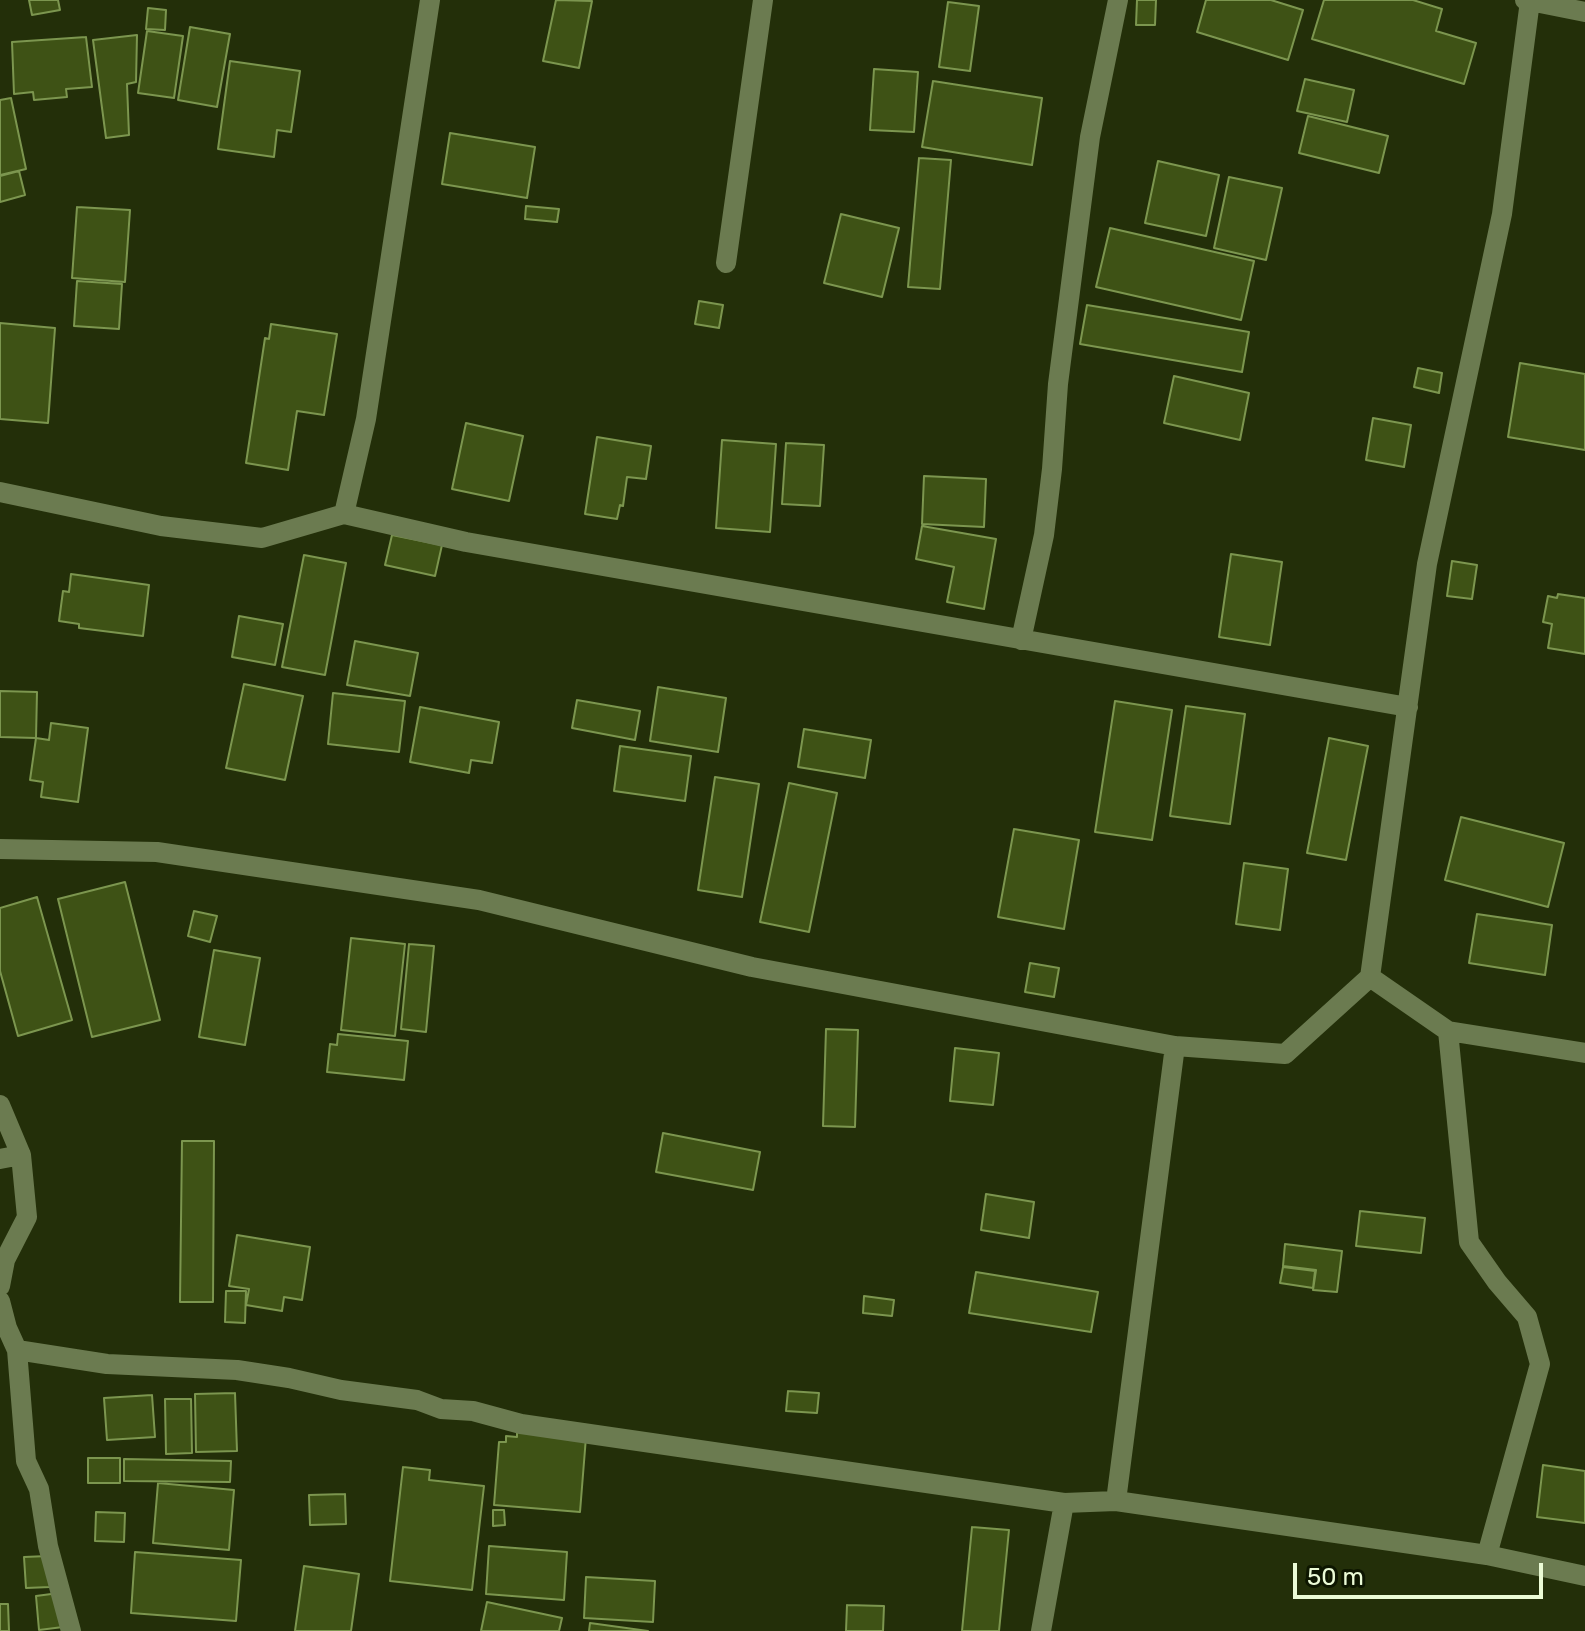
<!DOCTYPE html>
<style>
body{margin:0}
#map{position:relative;width:1585px;height:1631px;overflow:hidden;background:#232f09;font-family:Rubik,sans-serif}
canvas{display:block}
.scale{position:absolute;left:1293px;top:1563px;width:250px;height:36px;box-sizing:border-box;border:4px solid #ebfbd6;border-top:0;padding-left:10px;font-size:24px;line-height:28px;white-space:nowrap;color:#ebfbd6;-webkit-text-stroke:6px #0d1600;paint-order:stroke}
</style>
<div id="map">
<canvas width="1585" height="1631"></canvas>
<div class="scale">50 m</div>
</div>
<script>
const ctx = document.querySelector('canvas').getContext('2d');
ctx.lineJoin = 'round';
function fillPath(path, color) {
  ctx.fillStyle = color;
  ctx.fill(path, 'evenodd');
}
function toPath(rows) {
  const path = new Path2D();
  for (const r of rows) {
    path.moveTo(r[0], r[1]);
    for (let i = 2; i < r.length; i += 2) path.lineTo(r[i], r[i + 1]);
  }
  return path;
}
function trace(path, color, width, dash) {
  ctx.strokeStyle = color;
  ctx.lineWidth = width;
  ctx.lineCap = dash ? 'butt' : 'round';
  ctx.setLineDash(dash || []);
  ctx.stroke(path);
}
const building = toPath([
 [29,0,58,0,60,10,32,15,29,0],
 [556,0,592,1,579,68,543,61,556,0],
 [1137,0,1156,0,1155,25,1136,25,1137,0],
 [1206,0,1271,0,1303,10,1288,60,1197,32,1206,0],
 [1324,0,1413,0,1442,9,1436,31,1476,43,1464,84,1312,39,1324,0],
 [948,2,979,6,970,71,939,67,948,2],
 [148,8,166,10,165,30,146,29,148,8],
 [190,27,230,34,217,107,178,100,190,27],
 [147,31,183,36,174,98,138,93,147,31],
 [137,35,136,82,127,84,129,135,106,138,93,40,137,35],
 [86,37,92,87,66,89,67,97,34,100,33,92,14,94,12,42,86,37],
 [230,61,300,71,291,132,277,130,274,157,218,149,230,61],
 [874,69,918,72,914,132,870,130,874,69],
 [1305,79,1354,90,1347,122,1297,111,1305,79],
 [933,81,1042,98,1032,165,922,147,933,81],
 [11,98,26,169,0,175,0,100,11,98],
 [1308,116,1388,136,1379,173,1299,153,1308,116],
 [450,133,535,147,527,198,442,184,450,133],
 [919,158,951,160,940,289,908,287,919,158],
 [1158,161,1219,175,1206,236,1145,223,1158,161],
 [19,171,25,195,0,202,0,176,19,171],
 [1229,177,1282,188,1266,260,1214,248,1229,177],
 [526,206,559,209,557,222,525,219,526,206],
 [77,207,130,210,125,282,72,278,77,207],
 [841,214,899,228,882,297,824,283,841,214],
 [1110,228,1254,261,1241,320,1096,287,1110,228],
 [77,281,122,284,119,329,74,326,77,281],
 [699,301,723,305,719,328,695,324,699,301],
 [1087,305,1249,332,1242,372,1080,344,1087,305],
 [0,323,55,328,48,423,0,419,0,323],
 [271,324,337,334,324,415,297,411,288,470,246,463,265,338,269,339,271,324],
 [1520,363,1585,374,1585,450,1508,437,1520,363],
 [1418,368,1442,373,1439,393,1414,387,1418,368],
 [1174,376,1249,393,1240,440,1164,423,1174,376],
 [1373,418,1411,425,1404,467,1366,460,1373,418],
 [466,423,523,436,509,501,452,489,466,423],
 [597,437,651,446,646,479,627,477,623,506,620,505,617,519,585,514,597,437],
 [722,440,776,444,770,532,716,528,722,440],
 [786,443,824,445,820,506,782,504,786,443],
 [924,476,986,479,984,527,922,524,924,476],
 [922,526,996,539,984,609,947,602,954,567,916,559,922,526],
 [392,535,442,545,435,576,385,565,392,535],
 [1231,554,1282,562,1270,645,1219,637,1231,554],
 [304,555,346,563,325,675,282,667,304,555],
 [1452,561,1477,565,1472,599,1447,596,1452,561],
 [71,574,149,585,143,636,79,628,79,624,59,621,63,591,69,592,71,574],
 [1558,594,1585,598,1585,654,1548,648,1552,624,1543,622,1548,596,1557,598,1558,594],
 [239,616,283,624,275,665,232,657,239,616],
 [355,641,418,653,410,696,347,685,355,641],
 [244,684,303,696,285,780,226,768,244,684],
 [658,687,726,698,718,752,650,741,658,687],
 [0,691,37,692,36,738,0,737,0,691],
 [333,693,405,701,399,752,328,744,333,693],
 [577,700,640,711,635,740,572,728,577,700],
 [1115,701,1172,710,1152,840,1095,832,1115,701],
 [1186,706,1245,714,1230,824,1170,816,1186,706],
 [420,707,499,722,492,763,471,760,469,773,410,762,420,707],
 [51,723,88,728,78,802,41,797,43,782,30,780,36,738,49,740,51,723],
 [804,729,871,740,865,778,798,767,804,729],
 [1329,738,1368,746,1346,860,1307,853,1329,738],
 [620,746,691,756,685,801,614,791,620,746],
 [715,777,759,784,742,897,698,890,715,777],
 [789,783,837,793,809,932,760,922,789,783],
 [1461,817,1564,843,1548,907,1445,880,1461,817],
 [1014,829,1079,840,1064,929,998,917,1014,829],
 [1244,863,1288,869,1280,930,1236,924,1244,863],
 [125,882,160,1020,92,1037,58,899,125,882],
 [37,897,72,1020,18,1036,0,971,0,908,37,897],
 [194,911,217,916,210,942,188,936,194,911],
 [1477,914,1552,925,1545,975,1469,963,1477,914],
 [351,938,405,944,395,1036,341,1030,351,938],
 [409,944,434,946,426,1032,401,1029,409,944],
 [214,950,260,958,245,1045,199,1037,214,950],
 [1030,963,1059,968,1054,997,1025,992,1030,963],
 [826,1029,858,1030,855,1127,823,1126,826,1029],
 [338,1034,408,1041,404,1080,327,1072,330,1044,337,1045,338,1034],
 [955,1048,999,1053,993,1105,950,1101,955,1048],
 [663,1133,760,1152,753,1190,656,1172,663,1133],
 [182,1141,214,1141,213,1302,180,1302,182,1141],
 [986,1194,1034,1202,1029,1238,981,1230,986,1194],
 [1360,1211,1425,1218,1421,1253,1356,1246,1360,1211],
 [237,1235,310,1247,302,1300,284,1297,282,1311,246,1305,249,1289,229,1286,237,1235],
 [1285,1244,1342,1251,1337,1292,1313,1290,1316,1270,1283,1266,1285,1244],
 [1283,1267,1315,1271,1313,1288,1280,1283,1283,1267],
 [976,1272,1098,1292,1091,1332,969,1313,976,1272],
 [226,1291,246,1291,245,1323,225,1322,226,1291],
 [864,1296,894,1300,892,1316,863,1313,864,1296],
 [788,1391,819,1393,817,1413,786,1411,788,1391],
 [235,1393,237,1451,196,1452,195,1394,235,1393],
 [152,1395,155,1437,107,1440,104,1398,152,1395],
 [165,1399,191,1399,192,1453,166,1454,165,1399],
 [517,1432,586,1437,580,1512,494,1505,499,1442,506,1442,506,1436,517,1437,517,1432],
 [88,1458,120,1458,120,1483,88,1483,88,1458],
 [124,1459,231,1461,230,1482,124,1481,124,1459],
 [1543,1465,1585,1471,1585,1523,1537,1517,1543,1465],
 [403,1467,430,1470,429,1480,484,1486,472,1590,390,1581,403,1467],
 [158,1483,234,1490,229,1550,153,1543,158,1483],
 [345,1494,346,1524,310,1525,309,1495,345,1494],
 [493,1510,504,1510,505,1525,493,1526,493,1510],
 [96,1512,125,1513,124,1542,95,1541,96,1512],
 [972,1527,1009,1530,999,1631,962,1631,972,1527],
 [489,1546,567,1552,564,1600,486,1594,489,1546],
 [135,1552,241,1560,236,1621,131,1613,135,1552],
 [48,1556,50,1587,26,1588,24,1557,48,1556],
 [304,1566,359,1574,351,1631,295,1631,304,1566],
 [586,1577,655,1581,653,1622,584,1618,586,1577],
 [59,1593,63,1627,39,1630,36,1596,59,1593],
 [487,1602,562,1618,559,1631,481,1631,487,1602],
 [0,1604,8,1604,9,1631,0,1631,0,1604],
 [847,1605,884,1606,883,1631,846,1631,847,1605],
 [590,1623,648,1631,589,1631,590,1623]
]);
fillPath(building, '#3e5215');
trace(building, '#7c964f', 2);
trace(toPath([
 [1525,0,1585,12],
 [726,263,763,0],
 [0,492,161,526,262,538,344,514,466,542,1408,707],
 [344,514,366,419,430,0],
 [1021,640,1044,535,1052,469,1058,384,1090,137,1118,0],
 [0,849,157,852,479,900,752,967,1175,1046,1285,1054,1370,977,1427,564,1502,214,1530,1],
 [1370,977,1448,1031,1585,1053],
 [1448,1031,1469,1242,1497,1282,1527,1317,1540,1364,1487,1555],
 [0,1105,21,1155,27,1217,5,1260,0,1286],
 [0,1159,21,1155],
 [0,1301,7,1328,17,1350,26,1461,39,1489,48,1546,71,1631],
 [17,1350,107,1364,237,1370,289,1378,341,1390,417,1400,441,1409,473,1411,521,1424,1064,1503,1116,1501,1487,1555,1585,1576],
 [1116,1501,1175,1046],
 [1041,1631,1064,1503]
]), '#6b7b50', 20);
</script>
